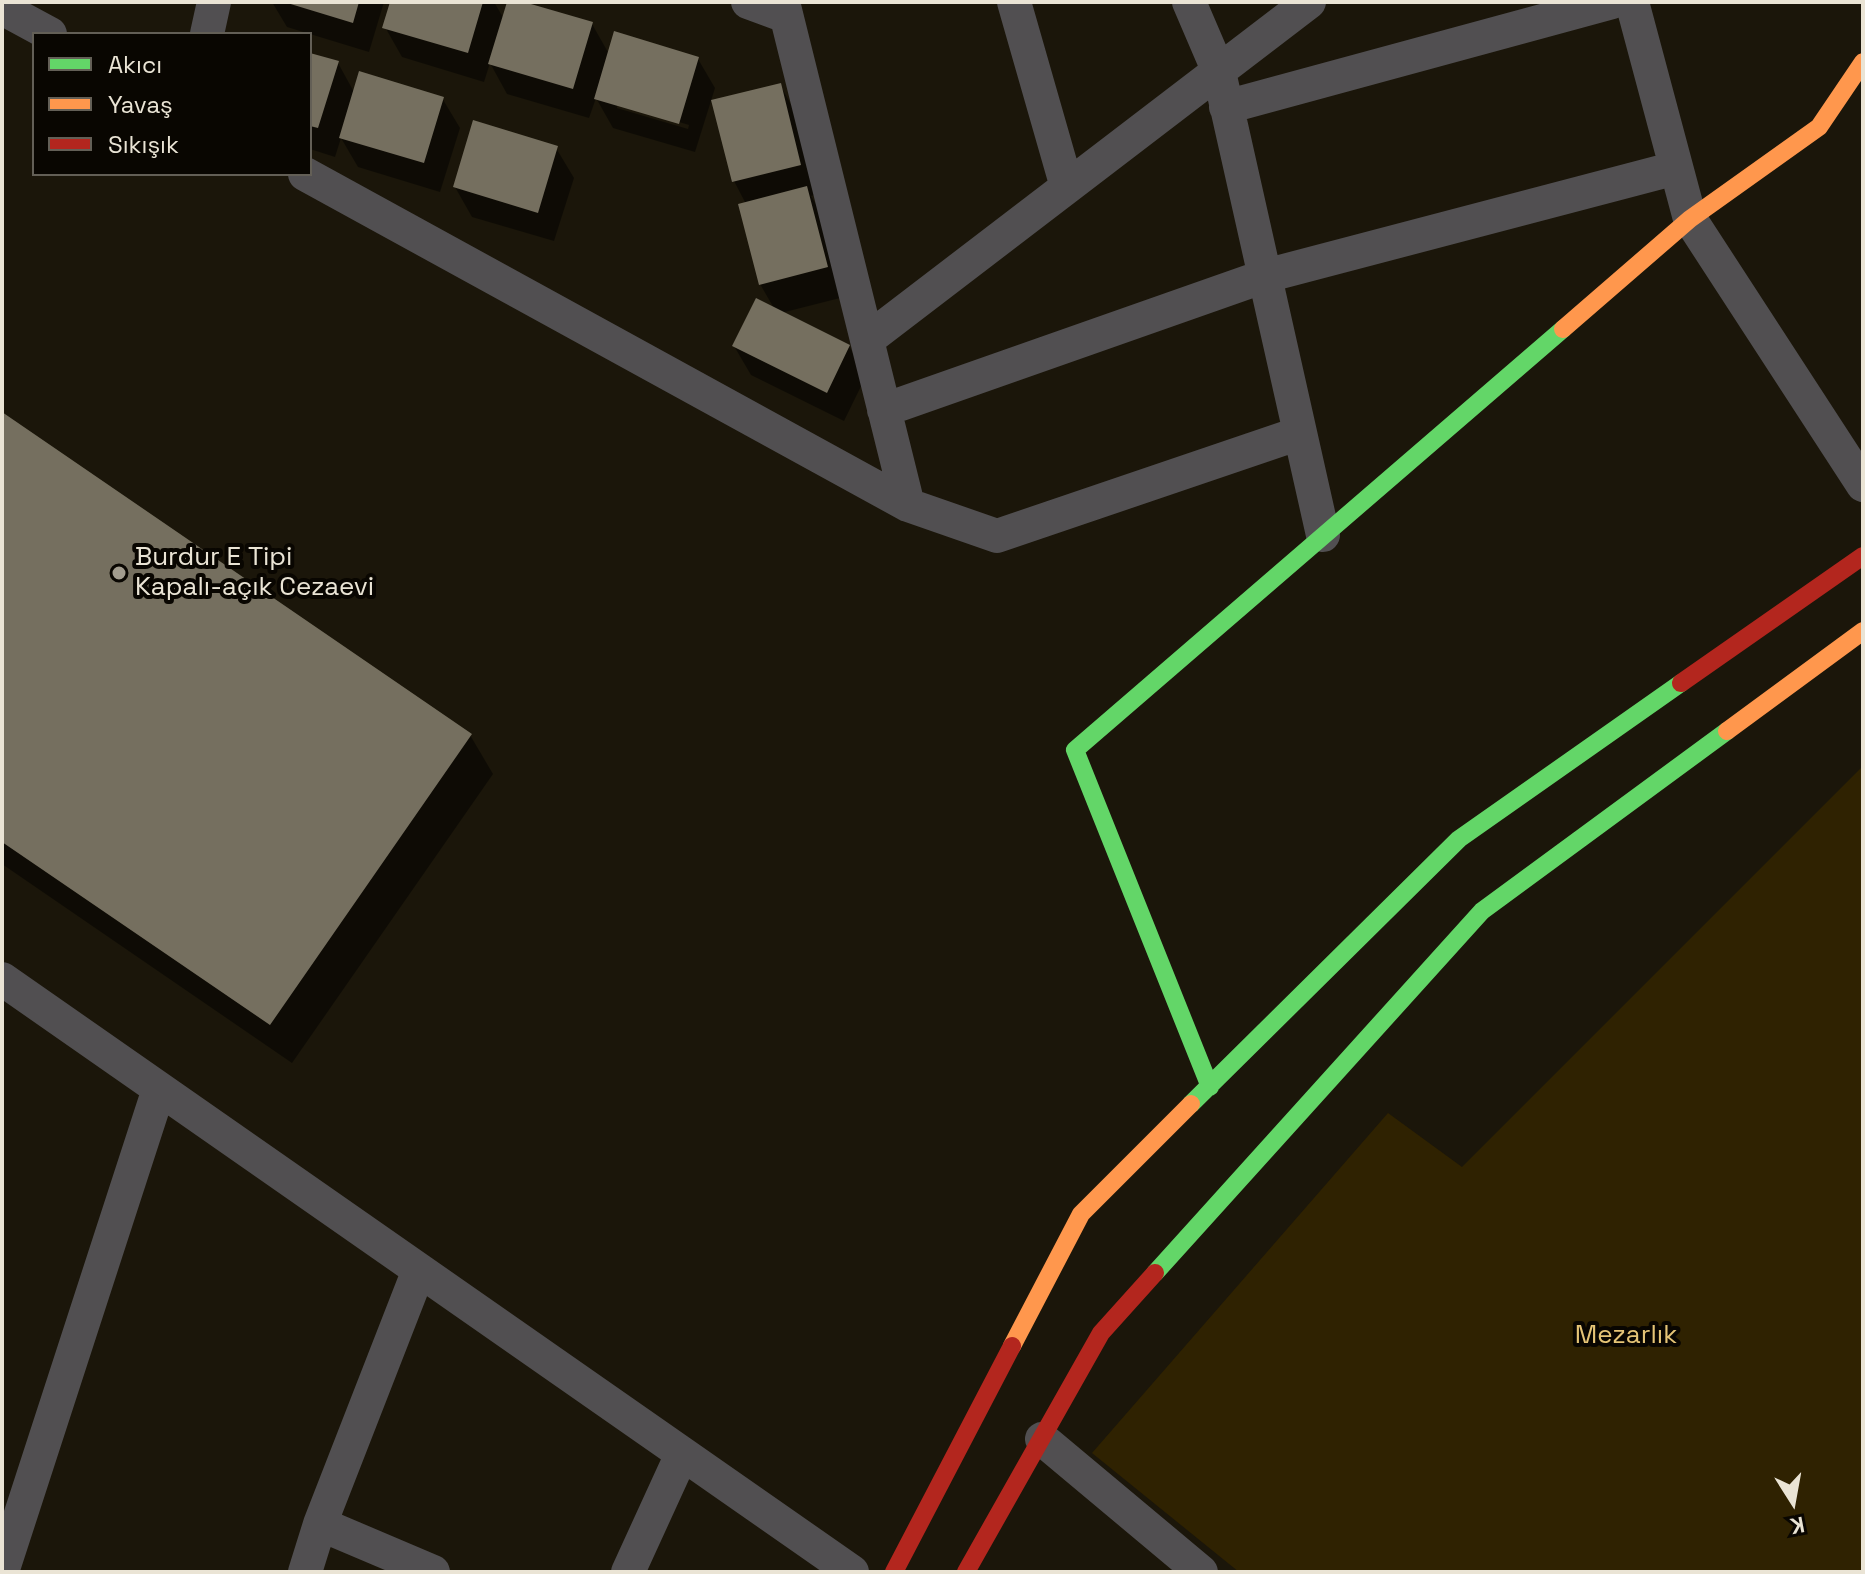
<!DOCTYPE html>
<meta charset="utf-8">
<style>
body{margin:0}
#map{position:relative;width:1865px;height:1574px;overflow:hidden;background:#1b160a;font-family:"Space Grotesk",sans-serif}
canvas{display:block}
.frame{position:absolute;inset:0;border:4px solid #eae4d5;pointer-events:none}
.legend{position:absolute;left:32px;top:32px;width:280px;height:144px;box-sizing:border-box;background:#090601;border:2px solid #635f56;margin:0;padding:10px 14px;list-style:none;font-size:24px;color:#eae4d5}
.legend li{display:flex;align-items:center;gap:16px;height:40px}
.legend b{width:40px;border:2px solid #635f56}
.north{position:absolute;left:1753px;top:1462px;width:80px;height:80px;-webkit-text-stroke:6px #090601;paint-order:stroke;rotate:169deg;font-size:22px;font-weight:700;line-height:32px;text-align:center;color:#eae4d5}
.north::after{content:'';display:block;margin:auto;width:28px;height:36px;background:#eae4d5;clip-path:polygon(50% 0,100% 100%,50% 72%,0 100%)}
</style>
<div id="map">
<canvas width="1865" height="1574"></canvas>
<div class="frame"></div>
<ul class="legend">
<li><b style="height:10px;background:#63d668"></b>Akıcı</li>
<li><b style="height:10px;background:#ff974d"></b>Yavaş</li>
<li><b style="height:10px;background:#b3261e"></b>Sıkışık</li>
</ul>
<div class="north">K</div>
</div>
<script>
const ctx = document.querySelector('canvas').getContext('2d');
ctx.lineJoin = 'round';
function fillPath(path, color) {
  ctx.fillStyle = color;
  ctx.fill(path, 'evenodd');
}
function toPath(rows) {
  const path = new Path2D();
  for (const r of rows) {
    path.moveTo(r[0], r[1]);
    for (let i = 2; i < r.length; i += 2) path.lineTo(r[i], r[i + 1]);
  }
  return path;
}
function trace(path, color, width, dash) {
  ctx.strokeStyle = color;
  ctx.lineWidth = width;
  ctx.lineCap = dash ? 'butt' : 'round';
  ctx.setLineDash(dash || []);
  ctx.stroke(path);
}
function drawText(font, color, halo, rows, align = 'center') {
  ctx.font = font + ' "Space Grotesk",sans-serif';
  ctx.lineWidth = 8;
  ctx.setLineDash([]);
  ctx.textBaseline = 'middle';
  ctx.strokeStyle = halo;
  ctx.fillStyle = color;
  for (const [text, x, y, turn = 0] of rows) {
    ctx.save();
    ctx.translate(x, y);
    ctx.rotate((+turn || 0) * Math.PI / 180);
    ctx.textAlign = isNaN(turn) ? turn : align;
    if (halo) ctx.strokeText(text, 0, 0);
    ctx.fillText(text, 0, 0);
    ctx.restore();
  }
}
fillPath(toPath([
 [1863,766,1863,1572,1239,1572,1092,1453,1388,1113,1462,1167]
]), '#2f2201');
fillPath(toPath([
 [272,2,384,2,369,52,287,27],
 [392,2,494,2,504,19,509,2,517,2,592,24,609,54,698,59,715,88,695,152,613,128,596,98,589,118,507,94,490,63,484,82,402,57,385,27],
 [617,103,689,125,688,129,617,108],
 [310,55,338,63,354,92,442,98,460,128,440,192,358,167,341,138,335,157,310,149],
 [780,85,797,115,817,194,811,196,824,218,844,297,781,313,849,346,866,376,844,421,751,375,734,346,775,310,760,284,746,204,734,181],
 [556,148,574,178,554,241,472,217,455,187],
 [2,414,470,735,493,774,292,1063,2,864]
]), '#0007');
fillPath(toPath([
 [284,2,359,2,353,23],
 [390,2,483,2,468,53,382,28],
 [507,2,524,2,593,22,573,89,488,64],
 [614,31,699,57,679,124,594,99],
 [310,53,339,61,318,128,310,126],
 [359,71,444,97,424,163,339,138],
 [781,83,801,165,732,182,711,100],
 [473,120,558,146,538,213,453,187],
 [807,186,828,267,759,285,738,204],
 [756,298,850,345,827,393,732,346],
 [2,412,472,734,270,1025,2,842]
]), '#756f5f');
trace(toPath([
 [748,2,786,16],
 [783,2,908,505],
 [1014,2,1067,187],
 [1189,2,1219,72,1323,535],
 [1632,2,1690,219,1863,485],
 [2,8,50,34],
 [207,34,214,2],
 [1226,107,1612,2],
 [305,174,908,505,997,536,1300,433],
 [867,340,1309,2],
 [884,410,1265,276,1676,168],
 [2,979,852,1572],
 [419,1270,320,1524,433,1572],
 [1042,1439,1201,1572],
 [2,1572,159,1089],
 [305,1572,320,1524],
 [628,1572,682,1454]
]), '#514f51', 34);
trace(toPath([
 [1210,1087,1075,750,1563,329],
 [1191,1104,1459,839,1681,683],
 [1155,1273,1482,911,1727,731]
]), '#63d668', 18);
trace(toPath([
 [1563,329,1690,219,1819,127,1863,62],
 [1727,731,1863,631],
 [1012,1346,1081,1214,1191,1104]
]), '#ff974d', 18);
trace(toPath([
 [1681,683,1863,556],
 [894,1572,1012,1346],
 [966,1572,1101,1333,1155,1273]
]), '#b3261e', 18);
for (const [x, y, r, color] of [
 [119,573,8,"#a29c8e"]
]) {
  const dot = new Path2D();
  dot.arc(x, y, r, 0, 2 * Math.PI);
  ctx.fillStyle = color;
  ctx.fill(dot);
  trace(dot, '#090601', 3);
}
drawText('26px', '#eae4d5', '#090601', [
 ["Burdur E Tipi",135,558],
 ["Kapalı-açık Cezaevi",135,588]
], 'left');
drawText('26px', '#e5c476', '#090601', [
 ["Mezarlık",1626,1336]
]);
</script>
